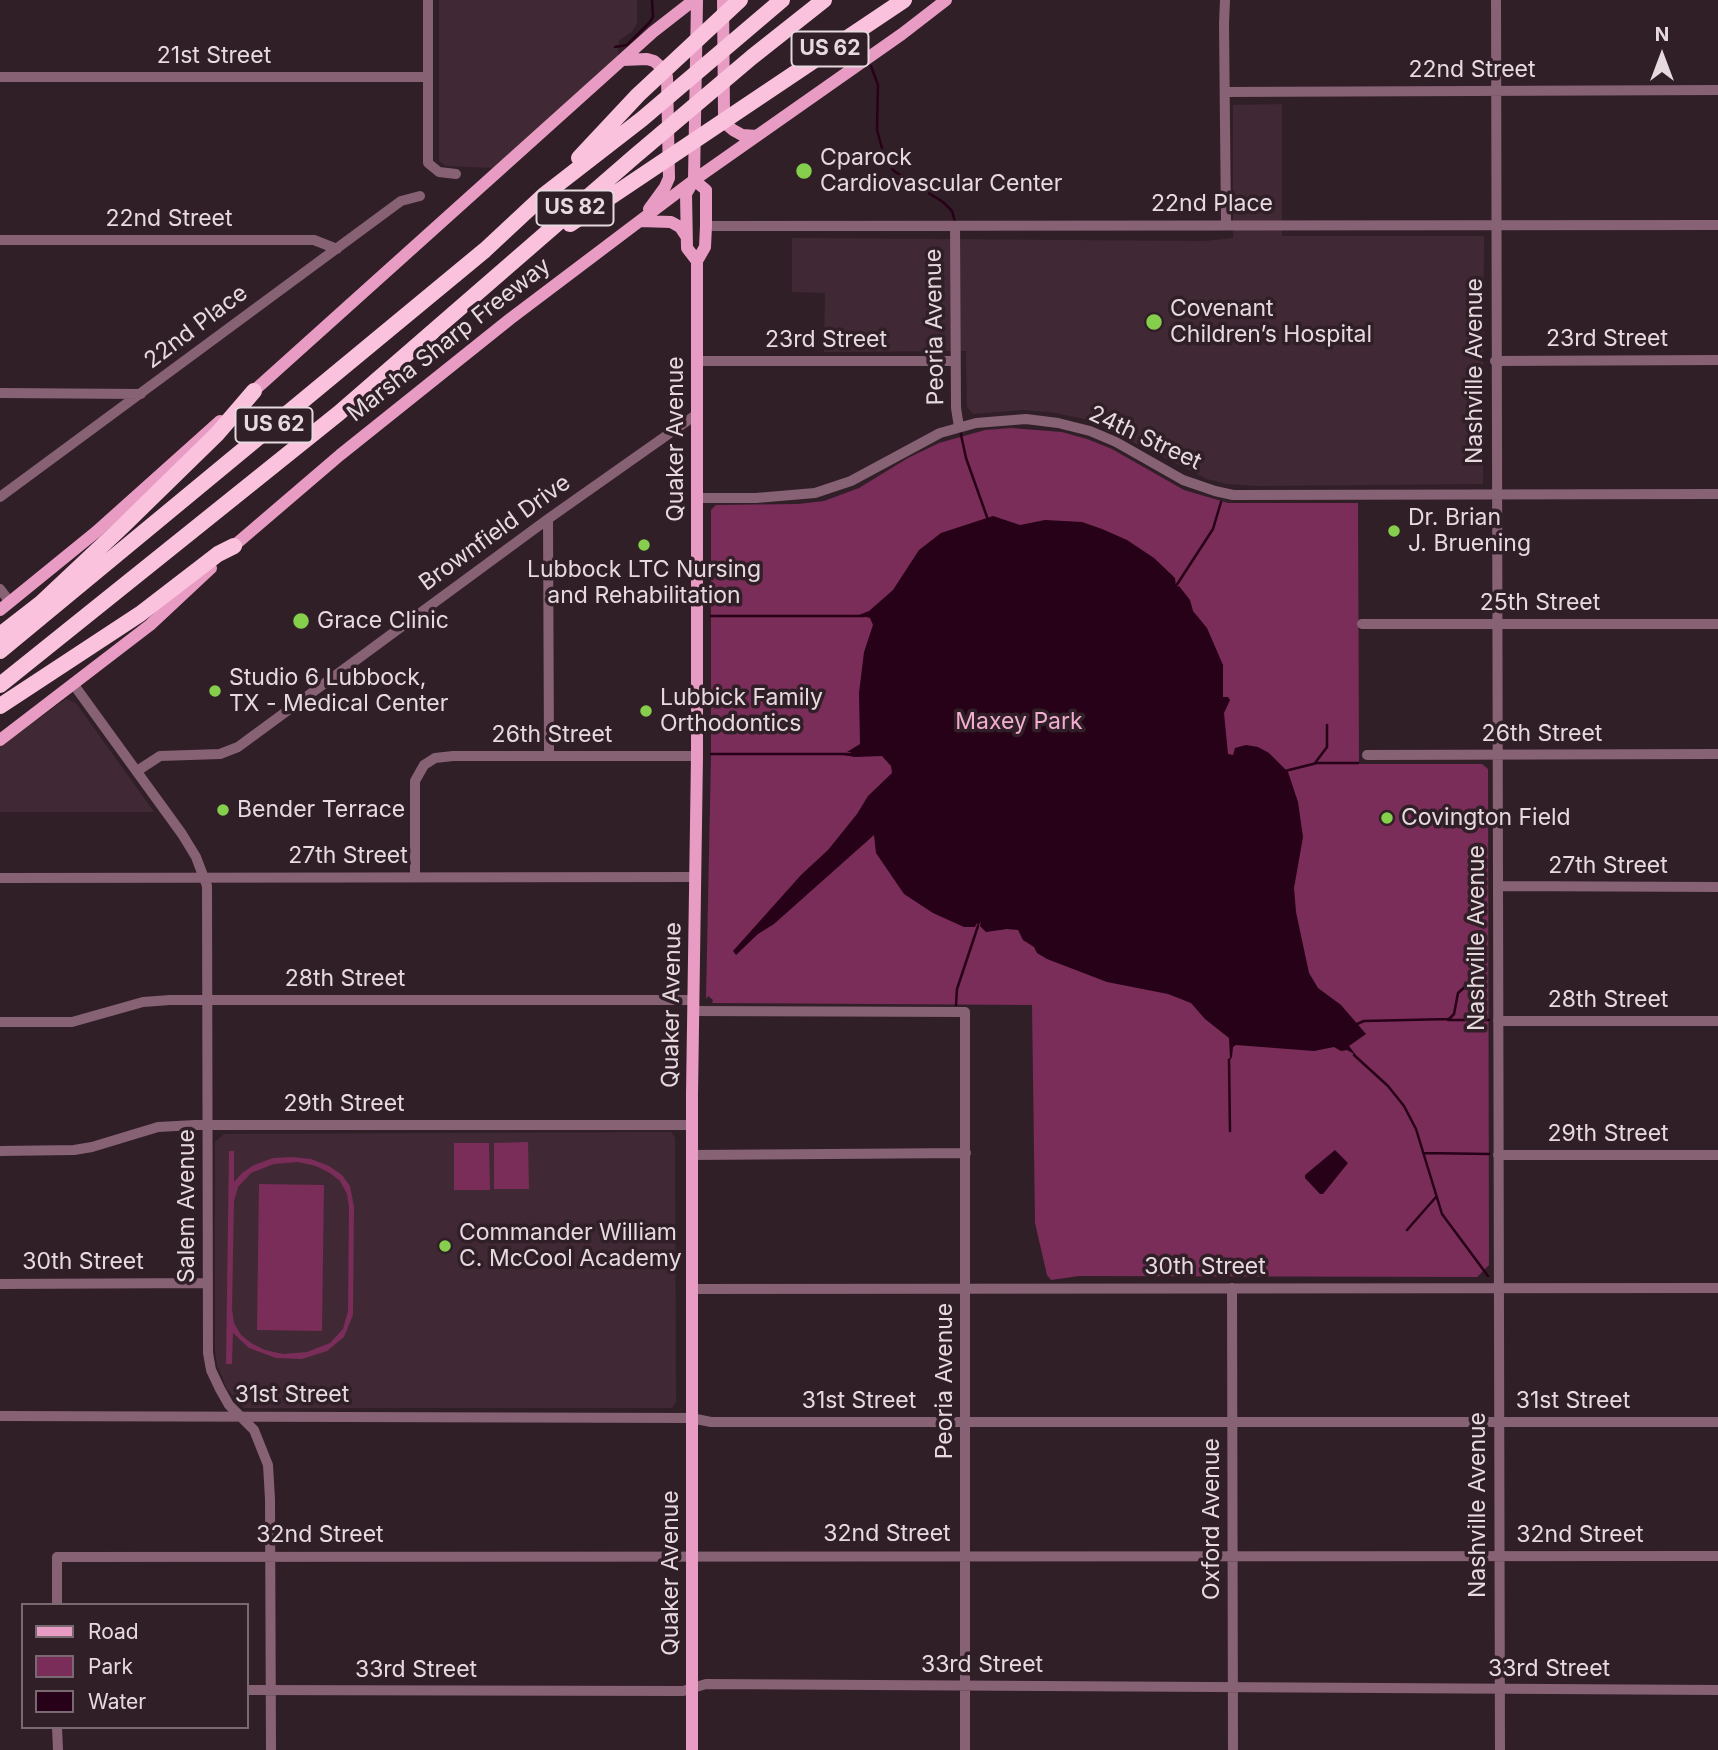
<!DOCTYPE html>
<meta charset="utf-8">
<style>
body{margin:0}
#map{position:relative;width:1718px;height:1750px;overflow:hidden;background:#311f28;font-family:Inter,sans-serif}
canvas{display:block}
.legend{position:absolute;left:21px;top:1603px;width:228px;height:126px;box-sizing:border-box;background:#311f28;border:2px solid #796a71;margin:0;padding:9px 12px;list-style:none;font-size:21px;color:#e6dadf}
.legend li{display:flex;align-items:center;gap:14px;height:35px}
.legend b{width:35px;border:2px solid #796a71}
.north{position:absolute;left:1627px;top:21px;width:70px;height:70px;-webkit-text-stroke:5px #311f28;paint-order:stroke;rotate:0deg;font-size:19px;font-weight:700;line-height:28px;text-align:center;color:#e6dadf}
.north::after{content:'';display:block;margin:auto;width:24px;height:32px;background:#e6dadf;clip-path:polygon(50% 0,100% 100%,50% 72%,0 100%)}
</style>
<div id="map">
<canvas width="1718" height="1750"></canvas>
<ul class="legend">
<li><b style="height:9px;background:#e99cc3"></b>Road</li>
<li><b style="height:19px;background:#792d58"></b>Park</li>
<li><b style="height:19px;background:#270117"></b>Water</li>
</ul>
<div class="north">N</div>
</div>
<script>
const ctx = document.querySelector('canvas').getContext('2d');
ctx.lineJoin = 'round';
function fillPath(path, color) {
  ctx.fillStyle = color;
  ctx.fill(path, 'evenodd');
}
function toPath(rows) {
  const path = new Path2D();
  for (const r of rows) {
    path.moveTo(r[0], r[1]);
    for (let i = 2; i < r.length; i += 2) path.lineTo(r[i], r[i + 1]);
  }
  return path;
}
function trace(path, color, width, dash) {
  ctx.strokeStyle = color;
  ctx.lineWidth = width;
  ctx.lineCap = dash ? 'butt' : 'round';
  ctx.setLineDash(dash || []);
  ctx.stroke(path);
}
function drawText(font, color, halo, rows, align = 'center') {
  ctx.font = font + ' Inter,sans-serif';
  ctx.lineWidth = 7;
  ctx.setLineDash([]);
  ctx.textBaseline = 'middle';
  ctx.strokeStyle = halo;
  ctx.fillStyle = color;
  for (const [text, x, y, turn = 0] of rows) {
    ctx.save();
    ctx.translate(x, y);
    ctx.rotate((+turn || 0) * Math.PI / 180);
    ctx.textAlign = isNaN(turn) ? turn : align;
    if (halo) ctx.strokeText(text, 0, 0);
    ctx.fillText(text, 0, 0);
    ctx.restore();
  }
}
fillPath(toPath([
 [439,0,637,0,637,23,632,32,619,40,618,56,494,168,446,166,439,161],
 [1282,104,1282,236,1484,236,1483,484,1258,486,1227,484,1207,479,1089,420,1050,412,1023,410,973,414,967,407,966,351,824,352,825,293,792,292,792,238,1205,241,1233,238,1233,105],
 [66,699,76,703,154,812,0,812,0,746],
 [671,1132,675,1138,676,1402,672,1408,244,1408,227,1389,217,1365,215,1350,215,1142,224,1134]
]), '#402934');
fillPath(toPath([
 [1011,428,1062,432,1087,439,1112,449,1184,490,1228,503,1358,503,1359,764,1482,764,1488,769,1489,1265,1477,1277,1079,1276,1051,1280,1047,1275,1035,1223,1032,1005,712,1003,713,1000,708,996,706,999,711,756,711,510,716,505,798,504,824,501,859,488,908,458,939,443,985,430],
 [528,1142,529,1189,494,1189,494,1143],
 [454,1143,489,1143,490,1190,454,1190],
 [229,1151,234,1151,234,1182,242,1173,254,1165,273,1158,292,1157,311,1159,329,1166,342,1175,350,1186,354,1207,353,1315,344,1337,327,1351,302,1359,276,1358,249,1348,233,1333,232,1364,226,1364],
 [298,1162,316,1166,330,1173,340,1181,347,1194,349,1207,348,1311,343,1329,330,1343,307,1352,283,1354,265,1350,251,1343,241,1335,234,1323,232,1309,234,1201,238,1187,251,1173,274,1164],
 [259,1184,324,1185,322,1331,257,1330]
]), '#792d58');
fillPath(toPath([
 [993,516,1020,525,1045,520,1082,522,1102,529,1127,540,1154,558,1175,578,1176,587,1179,586,1190,600,1193,611,1207,628,1223,665,1223,697,1228,697,1230,700,1224,713,1228,754,1233,755,1235,748,1246,745,1258,747,1269,753,1288,772,1298,802,1303,837,1294,888,1296,912,1309,973,1318,988,1341,1005,1366,1034,1349,1046,1356,1055,1347,1050,1341,1051,1334,1047,1314,1051,1236,1045,1233,1047,1232,1057,1230,1060,1227,1060,1230,1058,1229,1038,1205,1019,1191,1003,1168,994,1107,982,1047,959,1037,953,1034,947,1023,940,1018,930,1007,929,986,932,980,926,981,922,978,926,977,923,975,927,964,927,933,913,904,894,876,853,874,835,774,924,758,934,736,955,733,951,801,875,828,850,857,814,868,796,892,773,891,766,882,756,855,757,843,755,851,755,851,752,847,752,860,744,859,693,864,652,873,625,870,618,859,615,869,611,893,590,919,550,941,533],
 [1335,1150,1348,1163,1323,1194,1320,1194,1305,1178,1305,1175]
]), '#270117');
trace(toPath([
 [615,47,627,45,650,22,653,17,652,0],
 [871,66,878,85,877,130,885,159,894,171,943,202,952,211,955,222],
 [960,430,966,458,987,517],
 [1176,586,1213,529,1221,502],
 [711,616,864,616],
 [711,754,851,754],
 [1315,763,1327,747,1327,725],
 [1285,771,1317,763,1358,763],
 [956,1005,957,989,978,926],
 [1448,1020,1489,1020],
 [1357,1024,1364,1021,1449,1019,1454,1014,1458,993,1475,978],
 [1354,1055,1388,1086,1404,1106,1416,1129,1442,1214,1488,1276],
 [1229,1060,1230,1131],
 [1423,1153,1489,1154],
 [1407,1230,1436,1197]
]), '#270117', 2.5);
trace(toPath([
 [428,0,428,163,439,172,456,174],
 [1225,0,1224,24,1226,225],
 [1496,0,1500,1750],
 [0,77,428,77],
 [1225,92,1718,90],
 [706,226,1718,225],
 [955,226,956,408,959,427],
 [0,240,314,240,337,249],
 [697,361,955,361],
 [1495,361,1718,360],
 [0,393,141,394],
 [0,497,401,201,420,196],
 [697,498,756,498,815,493,851,481,940,433,976,423,1026,419,1058,423,1090,431,1116,442,1183,480,1215,491,1233,495,1718,494],
 [548,519,549,755],
 [0,589,10,602],
 [1362,624,1718,624],
 [74,685,182,834,196,857,207,886,208,1353,211,1370,220,1389,229,1405,254,1430,268,1465,270,1499,271,1750],
 [1367,755,1718,754],
 [137,771,160,756,220,754,238,747,548,519,697,414],
 [415,877,415,781,424,765,435,758,453,756,697,756],
 [0,878,695,877],
 [1498,886,1718,887],
 [693,1011,965,1012,965,1750],
 [1498,1021,1718,1021],
 [0,1022,72,1022,143,1002,170,1000,693,1000],
 [0,1151,74,1150,92,1147,158,1127,195,1125,692,1125],
 [692,1155,966,1153],
 [1498,1155,1718,1155],
 [0,1284,208,1283],
 [1232,1288,1233,1750],
 [692,1289,1718,1288],
 [0,1416,691,1418,711,1422,1718,1422],
 [57,1605,57,1557,1718,1556],
 [247,1690,683,1691,706,1684,1718,1690],
 [57,1727,58,1750]
]), '#876174', 10);
trace(toPath([
 [723,0,724,113,727,125,733,130,742,135,757,136],
 [622,60,647,59,654,61,662,68,667,77,669,178,665,187,649,209],
 [640,221,671,222,680,227,686,236],
 [697,261,687,248,686,194,694,180,697,0],
 [247,397,653,32,694,0],
 [229,550,340,455,510,319,694,180,902,34,946,0],
 [0,610,96,532,220,421],
 [0,740,150,625,211,568],
 [692,1750,692,1094,697,756,697,261,705,247,706,226,706,190,694,180]
]), '#e99cc3', 12);
trace(toPath([
 [579,158,638,95,740,0],
 [570,224,904,0],
 [0,635,41,603,124,525,217,434,254,391],
 [0,651,485,250,544,195,642,119,782,0],
 [0,685,339,413,635,156,752,57,824,0],
 [0,706,140,614,218,554,234,546]
]), '#fac2dd', 16);
for (const [x, y, r, color] of [
 [804,171,9,"#85cf4c"],
 [1154,322,9,"#85cf4c"],
 [1394,531,7,"#85cf4c"],
 [644,545,7,"#85cf4c"],
 [301,621,9,"#85cf4c"],
 [215,691,7,"#85cf4c"],
 [646,711,7,"#85cf4c"],
 [223,810,7,"#85cf4c"],
 [1387,818,7,"#85cf4c"],
 [445,1246,7,"#85cf4c"]
]) {
  const dot = new Path2D();
  dot.arc(x, y, r, 0, 2 * Math.PI);
  ctx.fillStyle = color;
  ctx.fill(dot);
  trace(dot, '#311f28', 2.5);
}
for (const [x, y, w] of [
 [830,49,77],
 [575,208,77],
 [274,425,77]
]) {
  const box = new Path2D();
  box.roundRect(x - w / 2, y - 17.5, w, 35, 5);
  ctx.fillStyle = '#311f28';
  ctx.fill(box);
  trace(box, '#e6dadf', 2);
}
drawText('bold 21px', '#e6dadf', null, [
 ["US 62",830,49],
 ["US 82",575,208],
 ["US 62",274,425]
]);
drawText('23px', '#e6dadf', '#311f28', [
 ["21st Street",214,56],
 ["22nd Street",1472,70],
 ["22nd Place",1212,204],
 ["22nd Street",169,219],
 ["22nd Place",196,327,-37],
 ["Peoria Avenue",935,327,-91],
 ["23rd Street",1607,339],
 ["Marsha Sharp Freeway",449,340,-38],
 ["23rd Street",826,340],
 ["Nashville Avenue",1475,371,-90],
 ["24th Street",1145,438,25],
 ["Quaker Avenue",676,439,-90],
 ["Brownfield Drive",495,533,-36],
 ["25th Street",1540,603],
 ["26th Street",1542,734],
 ["26th Street",552,735],
 ["27th Street",348,856],
 ["27th Street",1608,866],
 ["Nashville Avenue",1477,938,-90],
 ["28th Street",345,979],
 ["28th Street",1608,1000],
 ["Quaker Avenue",672,1005,-89],
 ["29th Street",344,1104],
 ["29th Street",1608,1134],
 ["Salem Avenue",187,1206,-90],
 ["30th Street",83,1262],
 ["30th Street",1205,1267],
 ["Peoria Avenue",945,1381,-90],
 ["31st Street",292,1395],
 ["31st Street",859,1401],
 ["31st Street",1573,1401],
 ["Nashville Avenue",1478,1505,-90],
 ["Oxford Avenue",1212,1519,-90],
 ["32nd Street",887,1534],
 ["32nd Street",320,1535],
 ["32nd Street",1580,1535],
 ["Quaker Avenue",671,1573,-90],
 ["33rd Street",982,1665],
 ["33rd Street",1549,1669],
 ["33rd Street",416,1670]
]);
drawText('23px', '#e6dadf', '#311f28', [
 ["Cparock",820,158],
 ["Cardiovascular Center",820,184],
 ["Covenant",1170,309],
 ["Children’s Hospital",1170,335],
 ["Dr. Brian",1408,518],
 ["J. Bruening",1408,544],
 ["Lubbock LTC Nursing",644,570,"center"],
 ["and Rehabilitation",644,596,"center"],
 ["Grace Clinic",317,621],
 ["Studio 6 Lubbock,",229,678],
 ["TX - Medical Center",229,704],
 ["Lubbick Family",660,698],
 ["Orthodontics",660,724],
 ["Bender Terrace",237,810],
 ["Covington Field",1401,818],
 ["Commander William",459,1233],
 ["C. McCool Academy",459,1259]
], 'left');
drawText('23px', '#f2add0', '#311f28', [
 ["Maxey Park",1019,722]
]);
</script>
